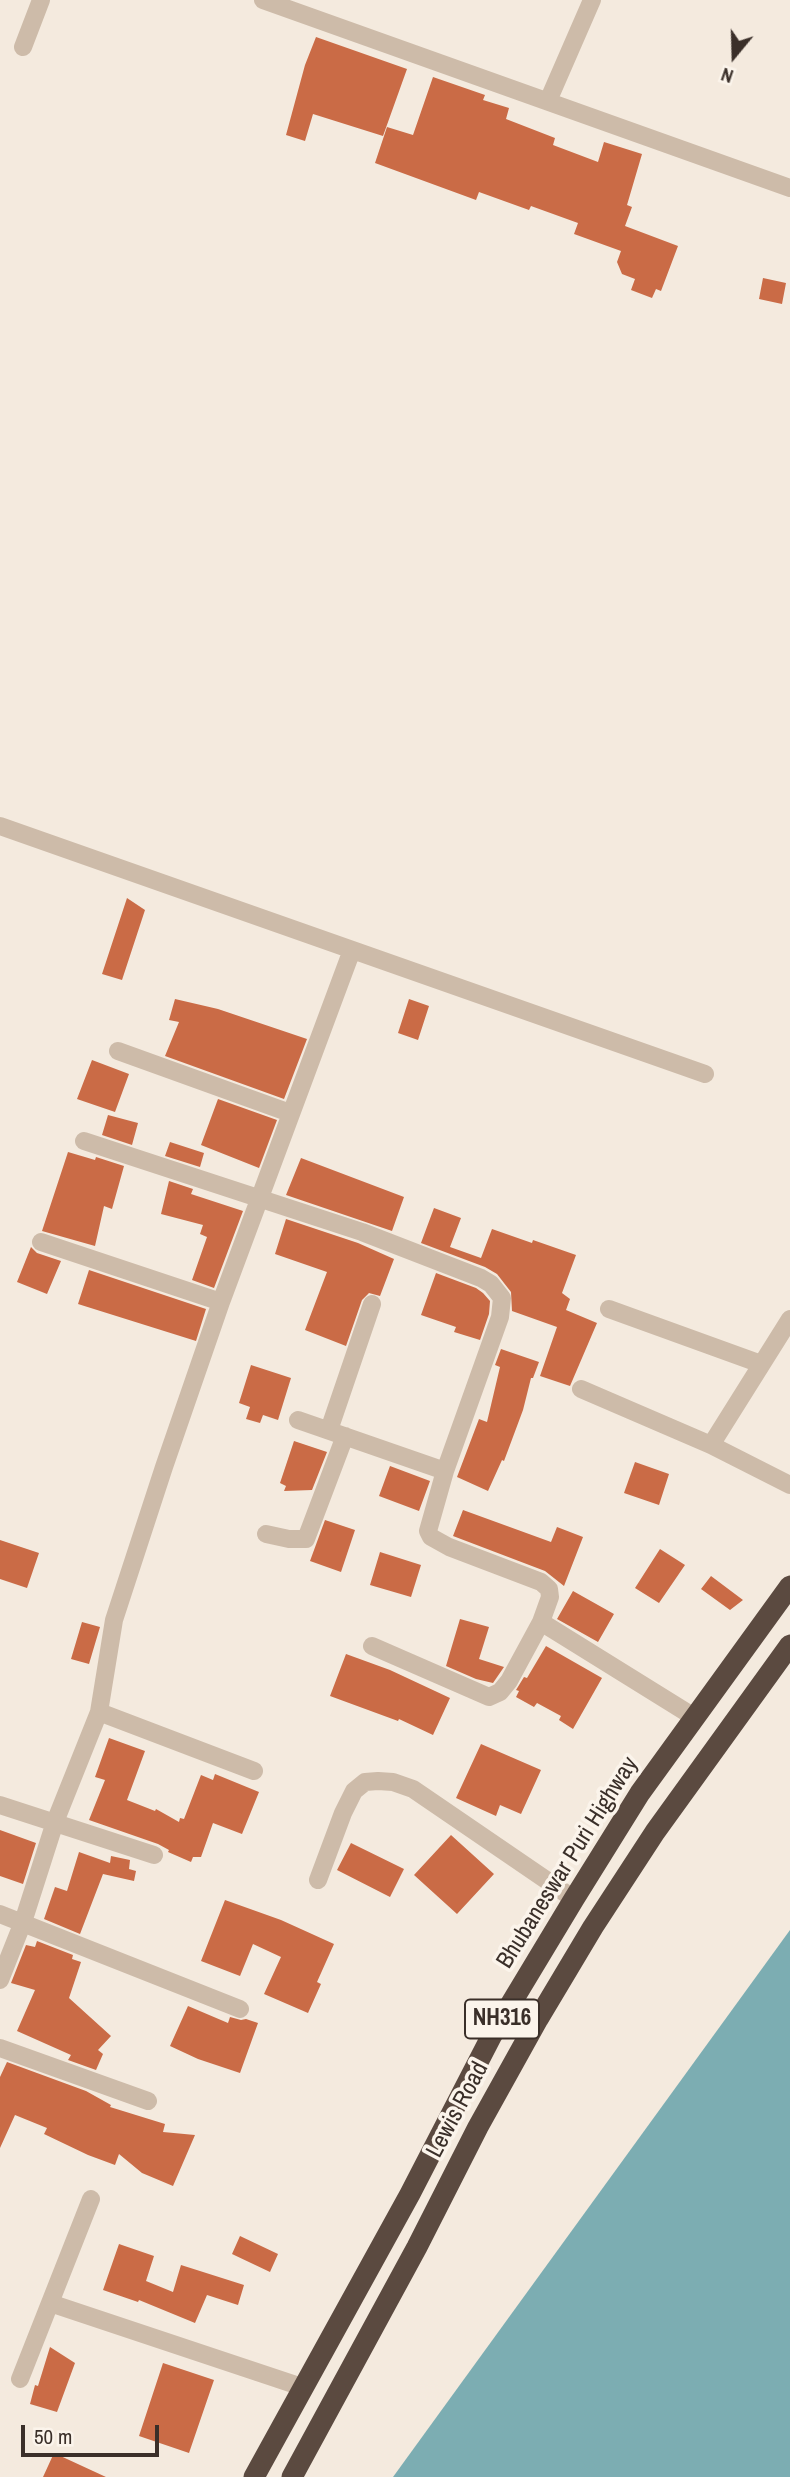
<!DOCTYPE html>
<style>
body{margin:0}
#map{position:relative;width:790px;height:2477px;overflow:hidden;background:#f4eade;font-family:"Archivo Narrow",sans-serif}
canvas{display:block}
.north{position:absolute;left:699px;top:21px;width:70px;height:70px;-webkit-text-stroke:5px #fbf4eb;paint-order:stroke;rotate:199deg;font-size:19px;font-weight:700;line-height:28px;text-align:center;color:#3a2f29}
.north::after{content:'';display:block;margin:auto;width:24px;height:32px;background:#3a2f29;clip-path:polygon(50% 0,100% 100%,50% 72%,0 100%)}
.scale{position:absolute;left:21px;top:2425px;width:138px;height:32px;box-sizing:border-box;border:4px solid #3a2f29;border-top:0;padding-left:9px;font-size:21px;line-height:24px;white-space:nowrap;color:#3a2f29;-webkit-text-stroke:5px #fbf4eb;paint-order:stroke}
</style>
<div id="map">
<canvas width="790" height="2477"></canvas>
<div class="north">N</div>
<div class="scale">50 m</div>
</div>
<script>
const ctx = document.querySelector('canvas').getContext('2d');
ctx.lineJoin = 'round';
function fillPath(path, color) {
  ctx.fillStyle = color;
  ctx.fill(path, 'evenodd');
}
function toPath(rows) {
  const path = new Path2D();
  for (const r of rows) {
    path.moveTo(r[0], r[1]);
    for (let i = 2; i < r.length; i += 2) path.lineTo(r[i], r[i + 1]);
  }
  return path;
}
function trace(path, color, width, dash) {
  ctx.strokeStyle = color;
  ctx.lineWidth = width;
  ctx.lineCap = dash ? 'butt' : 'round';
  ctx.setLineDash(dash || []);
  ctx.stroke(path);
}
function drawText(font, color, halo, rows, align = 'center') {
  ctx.font = font + ' "Archivo Narrow",sans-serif';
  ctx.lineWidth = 7;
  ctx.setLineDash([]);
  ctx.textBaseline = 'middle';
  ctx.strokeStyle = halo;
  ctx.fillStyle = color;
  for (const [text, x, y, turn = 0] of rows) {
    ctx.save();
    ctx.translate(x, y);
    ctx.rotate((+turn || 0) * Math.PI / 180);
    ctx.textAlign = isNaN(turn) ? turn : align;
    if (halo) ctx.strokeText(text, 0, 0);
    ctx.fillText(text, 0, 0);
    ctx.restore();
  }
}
fillPath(toPath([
 [790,1930,790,2477,393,2477]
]), '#7cadb2');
fillPath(toPath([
 [316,37,407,69,383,136,313,114,305,141,286,135,305,65],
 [433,77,485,95,483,100,509,108,506,119,555,138,553,145,598,162,604,142,642,154,627,205,632,207,625,226,678,246,661,291,656,289,652,298,631,290,635,279,622,274,617,262,621,251,574,234,578,223,531,206,529,210,479,192,476,200,375,163,387,127,413,135],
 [763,278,786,283,782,304,759,299],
 [127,898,145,910,122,980,102,974],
 [175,999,218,1009,307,1039,284,1099,165,1056,179,1022,169,1020],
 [409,999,429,1006,418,1040,398,1033],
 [92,1060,129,1074,115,1112,77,1099],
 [218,1099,277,1120,259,1168,201,1145],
 [108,1115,138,1123,132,1145,102,1135],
 [170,1142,204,1153,200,1167,165,1156],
 [68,1152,95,1160,96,1157,124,1166,112,1209,104,1206,95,1246,42,1231],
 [301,1158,404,1197,392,1231,286,1195],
 [169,1181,193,1189,191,1194,243,1211,214,1288,192,1280,207,1237,200,1234,203,1225,161,1214],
 [434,1208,461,1218,450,1247,481,1258,492,1229,532,1243,533,1240,576,1255,562,1293,570,1299,566,1310,597,1323,570,1386,540,1376,557,1327,512,1311,511,1292,497,1274,485,1267,421,1243],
 [286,1219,358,1243,394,1259,380,1296,369,1293,362,1300,346,1346,305,1330,327,1272,275,1254],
 [31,1247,37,1253,61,1261,47,1294,17,1282],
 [89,1270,206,1309,196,1341,78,1304],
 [436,1273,476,1288,483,1293,490,1301,489,1314,480,1340,454,1332,456,1327,421,1315],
 [501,1349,539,1362,533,1378,531,1378,523,1410,504,1461,502,1460,488,1491,457,1477,479,1419,487,1422,500,1367,495,1365],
 [251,1365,291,1378,278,1420,263,1415,260,1423,246,1419,250,1407,239,1403],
 [294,1441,327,1452,312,1490,284,1491,286,1486,280,1483],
 [635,1462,669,1474,659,1505,624,1493],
 [390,1466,430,1481,419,1511,379,1496],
 [463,1510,551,1542,557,1527,583,1537,564,1586,545,1571,453,1536],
 [325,1520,355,1530,341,1572,310,1561],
 [0,1540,39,1553,27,1588,0,1579],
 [660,1549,685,1565,659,1603,635,1588],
 [380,1552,421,1565,411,1597,370,1585],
 [711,1576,743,1600,730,1610,701,1589],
 [573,1591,614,1614,598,1642,557,1619],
 [460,1619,489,1627,479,1659,504,1667,493,1683,476,1679,446,1666],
 [82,1622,100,1627,89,1664,71,1659],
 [546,1646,602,1678,573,1729,559,1720,561,1716,537,1703,534,1707,516,1697,519,1691,516,1690,524,1677,527,1678],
 [346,1654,390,1670,450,1698,433,1735,399,1719,398,1721,330,1696],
 [109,1738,145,1751,127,1800,155,1811,156,1809,179,1822,180,1818,184,1819,201,1775,213,1780,215,1774,259,1792,242,1834,213,1823,201,1857,193,1857,191,1862,168,1852,169,1850,158,1844,89,1820,105,1780,95,1777],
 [481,1744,541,1770,521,1814,500,1805,496,1816,456,1798],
 [0,1830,36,1843,23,1884,0,1876],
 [451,1835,494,1874,457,1914,414,1875],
 [351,1843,404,1869,390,1897,337,1870],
 [79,1852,110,1863,111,1856,130,1860,129,1869,136,1871,134,1881,103,1874,80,1934,44,1919,55,1887,67,1891],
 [225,1900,281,1920,334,1944,317,1982,321,1984,308,2013,264,1994,281,1957,253,1944,240,1976,201,1961],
 [37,1941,73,1955,72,1959,81,1962,69,1998,111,2036,98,2050,103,2054,96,2070,68,2060,71,2055,17,2031,35,1990,11,1983,26,1945,35,1947],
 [188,2006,228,2023,230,2017,241,2020,246,2019,258,2023,240,2073,198,2059,170,2046],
 [7,2062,86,2091,111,2105,110,2107,165,2124,163,2132,195,2135,173,2186,142,2173,119,2154,115,2165,88,2155,44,2134,47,2128,15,2115,0,2148,0,2077],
 [240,2236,278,2254,270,2272,232,2254],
 [119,2244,154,2256,146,2281,173,2292,181,2265,244,2285,238,2305,207,2295,195,2323,139,2300,138,2302,103,2290],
 [50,2347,75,2363,57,2412,30,2404,35,2385,38,2386],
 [163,2363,214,2380,189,2453,139,2436],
 [54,2453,106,2477,43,2477]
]), '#ca6b46');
trace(toPath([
 [263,0,790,188],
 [23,47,41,0],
 [548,101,592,0],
 [0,826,705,1074],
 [118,1051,290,1113],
 [84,1141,362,1232,481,1278,491,1284,502,1298,500,1317,445,1471,428,1531,431,1537,449,1547,541,1582,549,1589,550,1597,541,1622,509,1681,500,1692,489,1697,372,1646],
 [41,1242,221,1302],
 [609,1309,761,1364],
 [581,1389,711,1445,790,1485],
 [298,1420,445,1471],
 [329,1430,372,1304],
 [711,1445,790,1319],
 [266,1534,289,1539,306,1539,345,1436],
 [541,1622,694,1717],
 [99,1712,254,1771],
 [0,1805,154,1855],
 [318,1880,343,1813,354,1791,365,1782,378,1781,393,1782,413,1789,574,1899],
 [0,1914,240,2009],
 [0,1980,23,1922,55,1822,99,1712,114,1620,164,1467,221,1302,352,950],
 [0,2048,148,2101],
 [50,2303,302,2387],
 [20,2379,91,2199]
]), '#cdbba9', 18);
trace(toPath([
 [254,2477,410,2194,492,2035,574,1899,640,1793,790,1586],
 [292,2477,417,2247,478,2127,538,2019,593,1927,655,1832,790,1645]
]), '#5b4a40', 21);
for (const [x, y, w] of [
 [502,2019,74]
]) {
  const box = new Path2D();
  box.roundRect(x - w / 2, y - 19.5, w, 39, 5);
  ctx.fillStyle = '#fbf4eb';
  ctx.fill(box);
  trace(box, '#3a2f29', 2);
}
drawText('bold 23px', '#3a2f29', null, [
 ["NH316",502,2019]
]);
drawText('24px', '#3a2f29', '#fbf4eb', [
 ["Bhubaneswar Puri Highway",568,1863,-58],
 ["Lewis Road",458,2110,-62]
]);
</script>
